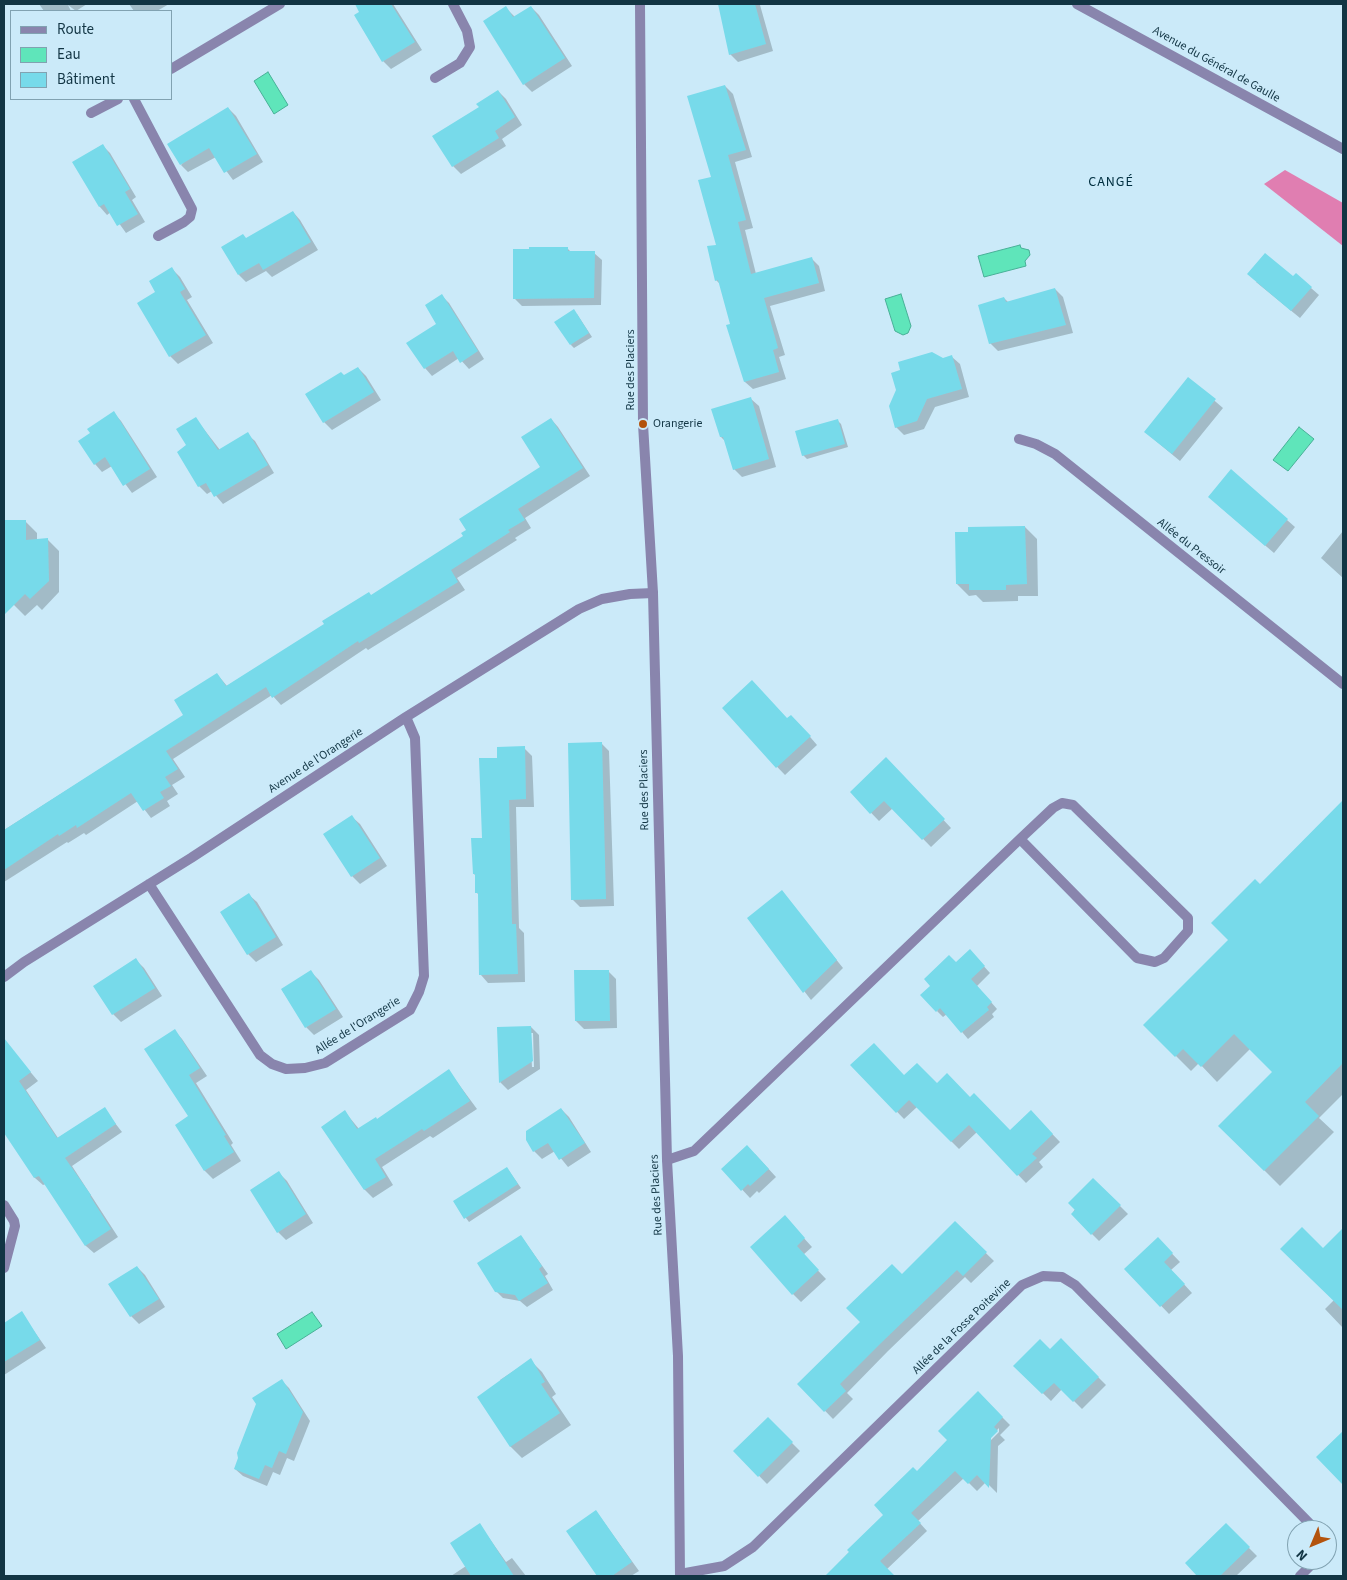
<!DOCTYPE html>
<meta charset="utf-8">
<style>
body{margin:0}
#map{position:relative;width:1347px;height:1580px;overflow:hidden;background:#cbeaf9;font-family:"Source Sans 3",sans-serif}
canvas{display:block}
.frame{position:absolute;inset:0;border:5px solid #123544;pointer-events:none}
.legend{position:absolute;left:10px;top:10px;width:162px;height:90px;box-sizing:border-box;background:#cbeaf9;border:1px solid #81a2b1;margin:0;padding:6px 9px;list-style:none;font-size:15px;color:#123544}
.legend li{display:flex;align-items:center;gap:10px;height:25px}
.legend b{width:25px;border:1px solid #81a2b1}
.north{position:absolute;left:1287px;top:1520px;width:50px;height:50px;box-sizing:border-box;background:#cbeaf9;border:1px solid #81a2b1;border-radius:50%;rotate:225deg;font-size:14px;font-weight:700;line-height:20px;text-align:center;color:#123544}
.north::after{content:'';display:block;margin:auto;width:18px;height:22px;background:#b3530d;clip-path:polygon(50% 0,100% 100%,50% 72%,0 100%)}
</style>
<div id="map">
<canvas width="1347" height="1580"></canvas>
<div class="frame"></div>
<ul class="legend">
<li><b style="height:6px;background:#8985ad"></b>Route</li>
<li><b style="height:14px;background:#5fe5ba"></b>Eau</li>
<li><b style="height:14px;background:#77daea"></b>Bâtiment</li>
</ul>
<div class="north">N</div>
</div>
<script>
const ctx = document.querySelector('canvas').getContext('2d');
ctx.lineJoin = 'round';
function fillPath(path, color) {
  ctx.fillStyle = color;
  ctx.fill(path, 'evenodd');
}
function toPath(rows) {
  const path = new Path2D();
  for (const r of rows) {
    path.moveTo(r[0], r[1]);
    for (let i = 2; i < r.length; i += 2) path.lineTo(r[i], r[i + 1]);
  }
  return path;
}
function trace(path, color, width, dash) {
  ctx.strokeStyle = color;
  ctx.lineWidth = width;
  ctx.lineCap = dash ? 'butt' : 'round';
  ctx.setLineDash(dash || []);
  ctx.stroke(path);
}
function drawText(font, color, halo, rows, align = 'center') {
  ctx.font = font + ' "Source Sans 3",sans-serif';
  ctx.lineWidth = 4;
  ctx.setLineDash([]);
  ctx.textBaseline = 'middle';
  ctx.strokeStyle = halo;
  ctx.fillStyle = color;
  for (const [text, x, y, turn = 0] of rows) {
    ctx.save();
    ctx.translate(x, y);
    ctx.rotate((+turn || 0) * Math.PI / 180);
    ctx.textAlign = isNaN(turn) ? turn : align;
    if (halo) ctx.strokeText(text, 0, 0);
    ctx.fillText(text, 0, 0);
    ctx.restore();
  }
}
fillPath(toPath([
 [1285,170,1343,203,1343,246,1264,184]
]), '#e07eb1');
const water = toPath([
 [268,72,288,105,274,114,254,81,268,72],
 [1020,245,1021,248,1029,250,1030,255,1025,261,1026,266,984,277,978,256,1020,245],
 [901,294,911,326,908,333,903,335,895,331,885,299,901,294],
 [1299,427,1314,439,1288,471,1273,460,1299,427],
 [312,1312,322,1326,286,1349,277,1334,312,1312]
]);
fillPath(water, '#5fe5ba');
trace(water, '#48b097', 1);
fillPath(toPath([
 [39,4,87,4,76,11,68,5,71,11,44,11],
 [129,4,169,4,157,11,134,11],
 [356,4,393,4,422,50,391,69,383,61,356,16,361,12],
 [728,4,760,5,773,51,738,62,730,54,720,6],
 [531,7,539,15,572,66,532,92,524,84,506,8,515,17],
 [725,86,733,94,752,157,735,162,753,228,745,230,756,274,811,258,819,266,825,291,770,306,785,355,779,357,786,379,753,389,745,382,728,326,731,325,721,285,716,280,718,246,713,178],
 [498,91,506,99,522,125,502,139,506,146,461,174,453,166,434,137,480,108],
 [228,108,236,116,263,162,233,180,216,157,188,172,181,165],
 [102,145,110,153,136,197,132,200,145,222,126,233,111,212,107,215,100,207,74,162],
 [293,212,300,220,318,250,272,277,266,271,246,282,239,275,246,239],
 [567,248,571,252,594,253,602,260,601,305,522,306,515,299],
 [172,269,180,277,192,297,187,300,213,343,178,364,170,356,157,293],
 [1293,278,1311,288,1319,295,1300,318,1256,282],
 [1055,289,1063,297,1073,333,998,351,990,343,1004,298,1008,302],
 [442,296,449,303,484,359,469,369,459,358,432,376,425,368,438,324],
 [577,314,592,337,574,348,571,345],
 [952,357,960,364,969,397,935,407,924,429,904,435,896,427,943,359],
 [358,368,366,376,381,400,332,430,324,422],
 [1188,378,1223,408,1180,461,1145,432],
 [751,399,759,406,776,467,742,477,734,469,726,442,721,437],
 [114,413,121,421,157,477,132,493,112,466,102,472,95,464,92,433],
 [196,419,220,450,247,434,255,441,274,473,223,504,212,491,207,494,199,486,178,452,187,445],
 [551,419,558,427,590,476,525,518,531,528,515,538,517,540,457,578,465,590,368,650,366,648,281,705,272,695,173,759,185,777,172,785,178,794,167,801,170,806,151,818,138,801,86,835,84,833,68,843,67,842,4,882,4,830,185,715,217,674,227,686,465,537,542,468],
 [837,420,841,424,848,447,807,459,803,455],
 [1218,505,1287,520,1295,527,1274,553],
 [4,521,25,521,37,533,37,540,48,540,59,551,59,592,42,610,37,605,25,616,4,595],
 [1025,527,1037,539,1038,596,1018,596,1018,601,983,602,976,595,969,596,957,584],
 [1343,531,1343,578,1321,558],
 [788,720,799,724,817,745,785,775,758,747],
 [602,744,609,751,614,906,580,907,572,899],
 [524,748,532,756,534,807,516,807,519,928,524,933,525,982,488,983,481,975,479,895,477,893,476,876,474,874,483,839,499,759],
 [894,767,951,828,931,847,893,808,879,821,851,792],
 [1336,809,1343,817,1343,1094,1319,1118,1334,1132,1280,1186,1220,1126,1273,1072,1250,1049,1217,1082,1199,1063,1191,1071,1145,1025,1230,940,1260,886],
 [352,817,360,824,387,866,360,884,352,876,325,834],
 [782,892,843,968,811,1000,748,918],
 [249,895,257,902,283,945,256,962,248,954],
 [970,951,990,973,977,986,997,1009,992,1014,994,1017,968,1039,947,1014,943,1017,937,1011],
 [136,960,144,968,162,996,121,1022,113,1014],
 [608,971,616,979,617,1028,584,1029,576,1021],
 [311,972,319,980,343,1017,314,1035,306,1027,282,990],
 [531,1027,539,1035,540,1069,508,1090,500,1082],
 [530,1033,533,1033,534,1067,532,1067],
 [175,1031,182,1039,207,1076,196,1083,233,1143,231,1145,241,1161,213,1179,205,1171,176,1125,190,1117],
 [11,1049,38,1081,26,1090,58,1138,104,1109,122,1132,72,1166,118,1237,94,1253,86,1246,46,1184,43,1185,35,1178,7,1136,13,1132,4,1121,4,1055],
 [852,1065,937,1085,970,1099,1010,1131,1031,1112,1060,1142,1039,1162,1043,1167,1026,1183,977,1132,959,1149,917,1107,904,1119],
 [449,1071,477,1109,433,1138,430,1136,382,1167,393,1185,373,1198,365,1190,323,1127,345,1112,359,1129,378,1120],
 [561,1109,569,1117,591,1152,568,1167,555,1151,542,1159,534,1151],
 [755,1154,776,1177,759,1193,757,1191,750,1198,723,1169],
 [507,1168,521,1188,469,1222,454,1202],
 [279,1173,287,1181,313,1223,286,1240,278,1232],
 [1093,1179,1128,1214,1099,1241,1072,1214],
 [955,1223,994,1261,971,1283,965,1277,888,1351,847,1393,853,1399,833,1419,799,1384,862,1322,902,1276],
 [792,1225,812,1247,803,1255,826,1279,801,1302,793,1294],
 [521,1236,548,1274,545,1276,553,1290,527,1307,520,1301,503,1298,496,1291],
 [1158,1239,1180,1262,1171,1270,1192,1293,1169,1314,1126,1269],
 [1326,1248,1343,1264,1343,1328,1325,1309,1334,1300,1323,1250],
 [137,1267,145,1275,165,1307,139,1324,131,1316],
 [22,1314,46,1348,4,1375,4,1326],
 [1061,1340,1106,1385,1082,1409,1062,1389,1051,1401,1015,1366,1050,1350],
 [530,1360,542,1372,556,1394,552,1397,571,1425,522,1458,510,1446,500,1380],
 [281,1380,289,1388,310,1421,294,1461,287,1458,280,1475,273,1472,267,1486,243,1476,235,1469],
 [978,1393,1010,1425,1000,1435,1005,1440,998,1446,997,1493,986,1482,977,1491,964,1478,918,1521,927,1531,886,1570,893,1576,826,1576,885,1515,917,1473,949,1440],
 [999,1428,999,1432,988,1443,986,1442],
 [768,1419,800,1451,767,1484,735,1451],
 [596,1511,639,1571,631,1576,598,1576,567,1531],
 [480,1525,506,1562,512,1558,526,1576,451,1576,466,1566],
 [1226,1525,1257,1556,1236,1576,1199,1576,1186,1563]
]), '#0003');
fillPath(toPath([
 [355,4,391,4,415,42,382,62,354,15,359,12],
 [718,4,755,4,766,44,729,55],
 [506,6,513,17,531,6,565,58,523,85,483,21],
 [725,85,746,150,728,155,746,220,738,222,751,274,812,257,819,283,764,298,778,348,773,350,779,372,744,382,726,325,730,324,718,280,715,281,707,246,716,245,698,180,711,177,687,96],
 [498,90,515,117,495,131,499,138,452,167,432,136,479,107,476,104],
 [228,107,257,154,224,173,209,148,180,165,167,144],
 [103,144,130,189,125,192,138,214,117,226,104,204,99,207,72,162],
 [293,211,311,242,263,270,259,263,238,275,221,247,243,234,246,238],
 [529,247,568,247,568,251,595,251,594,298,513,299,513,249,529,249],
 [1265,253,1293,276,1296,273,1312,287,1291,311,1247,274],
 [172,267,185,289,180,292,206,335,169,357,137,303,155,292,149,281],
 [1055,288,1066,325,989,344,978,305,1004,297,1006,302],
 [442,294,478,351,460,363,453,351,424,369,406,343,436,324,425,305],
 [574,309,589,333,570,345,554,322],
 [932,352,943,358,952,355,962,389,927,399,917,421,895,428,889,406,896,390,891,373,900,370,898,362],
 [358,367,374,392,323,423,305,394,341,372,344,375],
 [1188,377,1216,399,1172,454,1144,432],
 [751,397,769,459,733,470,723,437,720,437,711,409],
 [114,411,150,469,123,486,105,457,94,465,78,441,90,433,87,429],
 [196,417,218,450,248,432,268,465,214,497,206,483,198,487,177,452,186,445,176,429],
 [551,418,583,468,518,509,525,520,508,530,510,532,451,570,458,582,359,643,358,641,272,698,266,687,166,751,178,769,165,777,171,786,160,792,164,798,143,811,131,793,77,828,76,825,59,836,58,834,4,870,4,830,183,715,174,700,217,673,226,686,324,624,322,621,369,592,371,595,463,536,461,533,466,530,459,519,540,467,521,437],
 [838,419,845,444,802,456,795,431],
 [1231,469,1288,519,1265,546,1208,497],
 [4,520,26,520,26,540,48,538,49,581,30,599,25,594,4,615],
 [1025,526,1027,584,1006,585,1006,590,969,590,969,584,956,584,955,532,968,532,968,527],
 [752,680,787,718,791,715,811,736,776,768,722,708],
 [602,742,606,899,571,900,568,743],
 [525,746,526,799,509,800,512,924,516,924,518,974,479,975,478,893,475,893,475,874,473,874,471,838,482,838,479,758,497,758,497,747],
 [886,757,945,819,922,840,884,801,870,814,850,792],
 [1343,800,1343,1063,1305,1102,1319,1116,1264,1171,1218,1126,1272,1072,1234,1034,1201,1067,1183,1049,1175,1057,1143,1025,1228,940,1211,923,1255,879,1260,884],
 [352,815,380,858,351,877,323,834],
 [782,890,837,960,803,993,747,918],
 [249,893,276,937,247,955,220,912],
 [970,949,985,966,971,979,992,1002,987,1007,989,1010,961,1033,940,1008,936,1012,920,995,930,986,924,979,949,955,956,962],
 [136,958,155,988,112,1015,93,986],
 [311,970,336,1009,305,1028,281,989],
 [574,970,609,970,610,1021,575,1021],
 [531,1026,533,1061,499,1083,497,1027],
 [175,1029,200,1068,189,1075,226,1135,224,1136,234,1152,204,1171,175,1125,188,1116,144,1049],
 [4,1038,31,1072,19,1081,57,1138,105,1107,116,1124,65,1158,91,1195,90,1196,111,1229,85,1246,39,1176,34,1178,4,1133],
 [874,1043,904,1075,917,1063,937,1083,947,1073,970,1097,974,1093,1010,1130,1031,1110,1053,1134,1032,1154,1037,1158,1017,1176,969,1125,951,1142,909,1100,896,1113,850,1065],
 [449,1069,470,1101,424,1131,422,1129,375,1159,386,1177,364,1190,321,1127,345,1110,357,1129,376,1117,377,1119],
 [561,1108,585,1143,559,1160,548,1143,533,1152,526,1140,526,1131],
 [747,1145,769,1169,750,1186,748,1184,741,1191,721,1169],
 [507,1167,518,1184,464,1219,453,1201],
 [279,1171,306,1214,277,1233,250,1190],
 [1093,1178,1121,1205,1091,1235,1071,1214,1075,1210,1068,1203],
 [785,1215,805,1238,797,1246,819,1270,792,1295,750,1247],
 [955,1221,987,1252,963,1276,957,1270,881,1343,840,1384,846,1391,824,1412,797,1384,860,1322,846,1308,892,1264,902,1274],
 [1302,1227,1323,1248,1343,1228,1343,1310,1280,1249],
 [521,1235,542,1266,539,1269,548,1283,519,1301,515,1295,495,1292,477,1263],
 [1158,1237,1173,1253,1164,1262,1185,1284,1160,1307,1124,1269],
 [137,1266,159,1299,130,1317,108,1284],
 [22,1311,40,1340,4,1362,4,1323],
 [1061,1338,1099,1377,1073,1402,1054,1383,1042,1394,1013,1366,1040,1339,1050,1349],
 [531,1358,545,1382,541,1384,560,1413,510,1447,477,1397],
 [282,1379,303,1412,286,1454,279,1451,272,1468,265,1465,259,1479,234,1469,238,1458,237,1453,256,1404,252,1398],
 [978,1391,1003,1417,994,1427,998,1431,991,1438,989,1488,977,1475,968,1484,955,1471,911,1513,921,1523,880,1561,895,1576,825,1576,849,1552,847,1550,883,1515,874,1505,913,1467,917,1471,947,1440,938,1431],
 [768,1417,793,1442,758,1477,733,1451],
 [1343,1431,1343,1485,1316,1457],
 [596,1510,632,1562,612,1576,597,1576,566,1531],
 [480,1523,501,1556,514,1576,471,1576,450,1543],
 [1226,1523,1250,1547,1220,1576,1197,1576,1185,1563]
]), '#77daea');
trace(toPath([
 [667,1160,694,1151,1020,839,1053,808,1062,803,1073,805,1188,918,1188,931,1164,958,1155,962,1137,958,1020,839]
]), '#8985ad', 10);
trace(toPath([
 [171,69,280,4],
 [435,78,460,63,470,47,467,31,453,4],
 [134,99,192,209,190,217,184,222,158,236],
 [91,113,118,99],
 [1019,439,1036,444,1055,454,1343,684],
 [149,884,260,1055,272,1064,286,1069,305,1068,325,1063,410,1010,419,992,424,976,415,738,406,717],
 [4,977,24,962,191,858,406,717,579,609,602,599,630,594,653,593],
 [4,1205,14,1221,15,1226,4,1268],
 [680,1574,724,1566,753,1547,1022,1285,1043,1276,1062,1277,1075,1285,1316,1530],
 [1300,1576,1316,1560]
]), '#8985ad', 10);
trace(toPath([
 [640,4,643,424,653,593,667,1160,678,1356,680,1576],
 [1077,4,1343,149]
]), '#8985ad', 10);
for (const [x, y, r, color] of [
 [643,424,5,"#b3530d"]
]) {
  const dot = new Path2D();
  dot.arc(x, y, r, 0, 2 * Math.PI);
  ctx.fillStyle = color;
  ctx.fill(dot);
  trace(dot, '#cbeaf9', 2);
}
drawText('12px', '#123544', '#cbeaf9', [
 ["Avenue du Général de Gaulle",1216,65,29],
 ["Rue des Placiers",631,370,-90],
 ["Allée du Pressoir",1191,547,38],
 ["Avenue de l'Orangerie",316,761,-33],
 ["Rue des Placiers",645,790,-91],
 ["Allée de l'Orangerie",358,1026,-32],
 ["Rue des Placiers",657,1195,-93],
 ["Allée de la Fosse Poitevine",962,1327,-44]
]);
drawText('12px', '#123544', '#cbeaf9', [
 ["Orangerie",653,424]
], 'left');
ctx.letterSpacing = '1px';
drawText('14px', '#002f40', '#cbeaf9', [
 ["CANGÉ",1111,183]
]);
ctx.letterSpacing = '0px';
</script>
